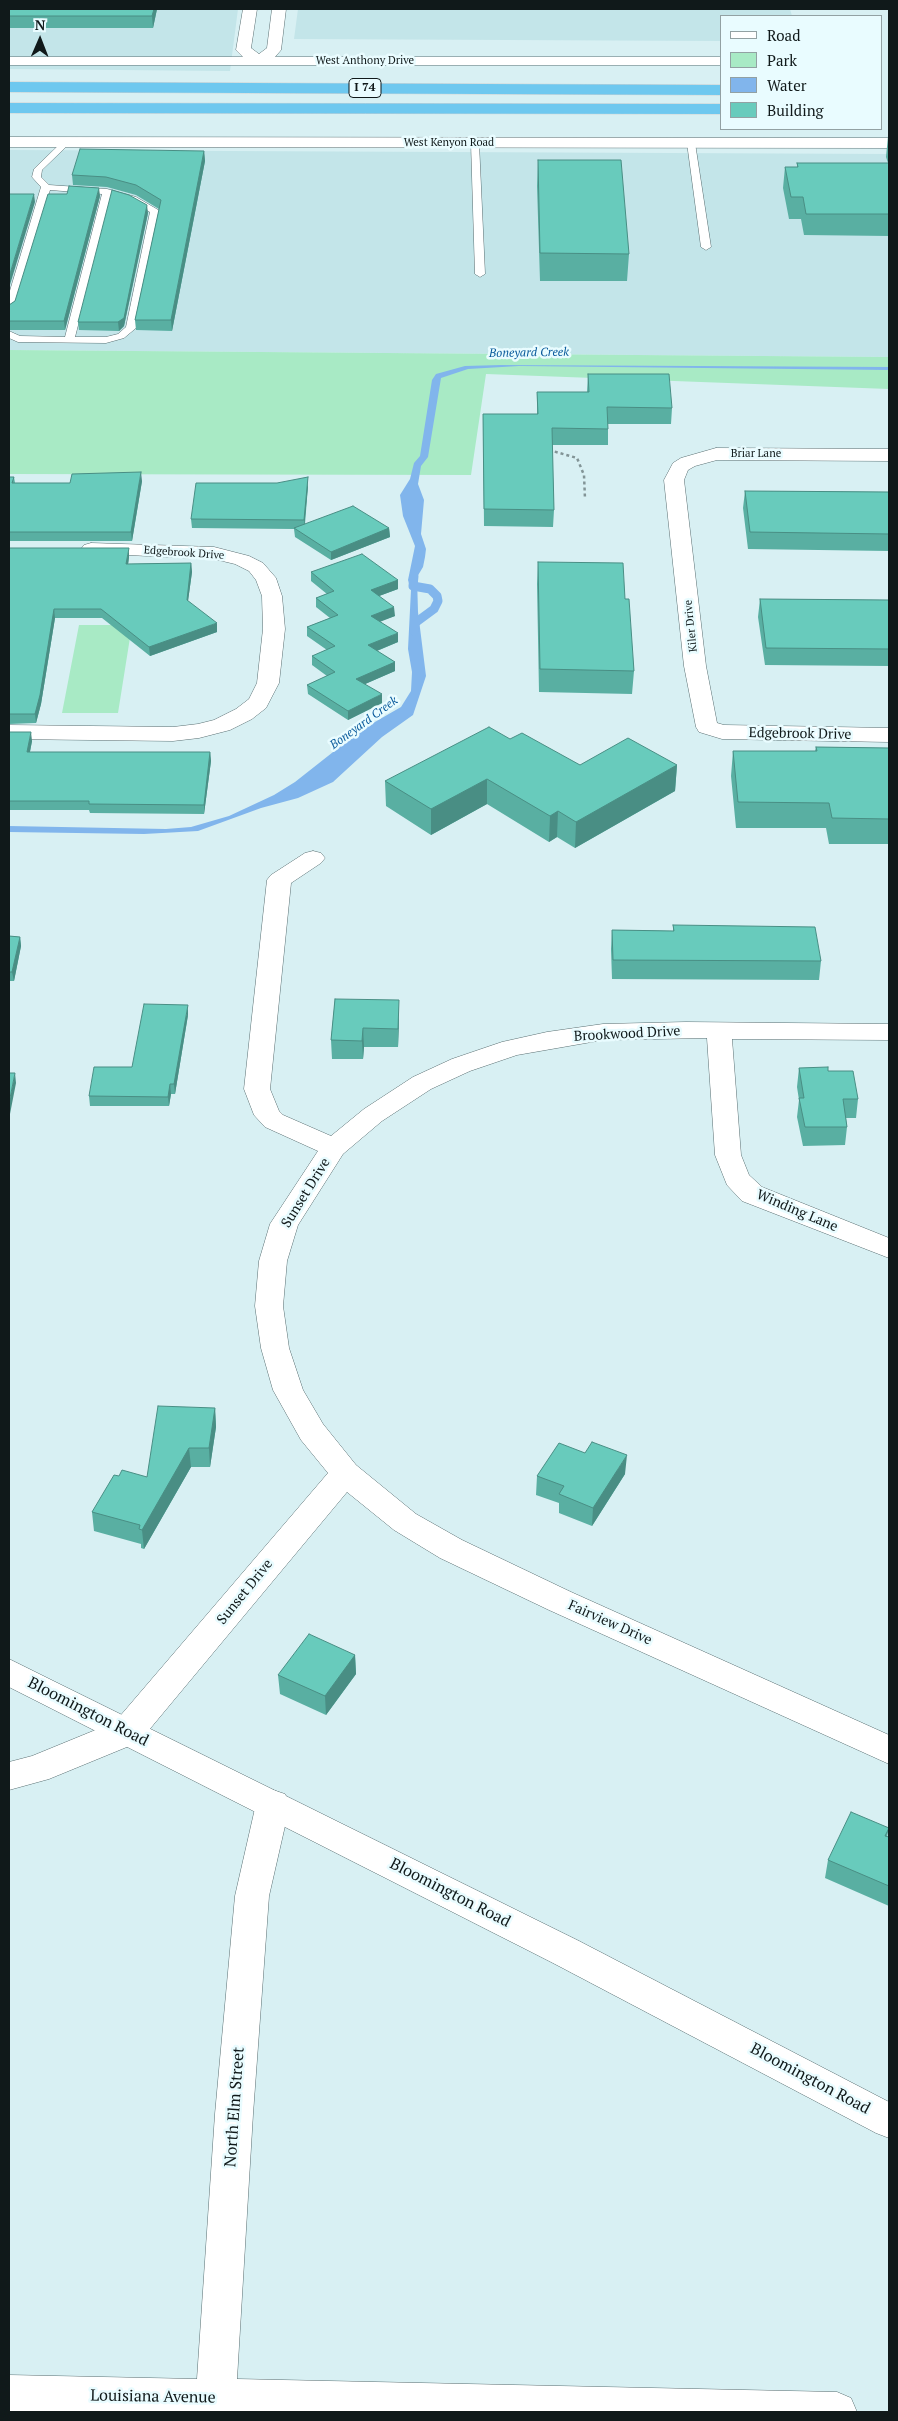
<!DOCTYPE html>
<style>
body{margin:0}
#map{position:relative;width:898px;height:2421px;overflow:hidden;background:#d8f0f3;font-family:"PT Serif",serif}
canvas{display:block}
.frame{position:absolute;inset:0;border:10px solid #10191a;pointer-events:none}
.legend{position:absolute;left:720px;top:15px;width:162px;height:115px;box-sizing:border-box;background:#e9fcff;border:1px solid #92a1a3;margin:0;padding:6px 9px;list-style:none;font-size:15px;color:#10191a}
.legend li{display:flex;align-items:center;gap:10px;height:25px}
.legend b{width:25px;border:1px solid #92a1a3}
.north{position:absolute;left:15px;top:15px;width:50px;height:50px;-webkit-text-stroke:4px #e9fcff;paint-order:stroke;rotate:1deg;font-size:14px;font-weight:700;line-height:20px;text-align:center;color:#10191a}
.north::after{content:'';display:block;margin:auto;width:18px;height:22px;background:#10191a;clip-path:polygon(50% 0,100% 100%,50% 72%,0 100%)}
</style>
<div id="map">
<canvas width="898" height="2421"></canvas>
<div class="frame"></div>
<ul class="legend">
<li><b style="height:6px;background:#fff"></b>Road</li>
<li><b style="height:14px;background:#a8eac5"></b>Park</li>
<li><b style="height:14px;background:#81b5ec"></b>Water</li>
<li><b style="height:14px;background:#68cbbc"></b>Building</li>
</ul>
<div class="north">N</div>
</div>
<script>
const ctx = document.querySelector('canvas').getContext('2d');
ctx.lineJoin = 'round';
function fillPath(path, color) {
  ctx.fillStyle = color;
  ctx.fill(path, 'evenodd');
}
function toPath(rows) {
  const path = new Path2D();
  for (const r of rows) {
    path.moveTo(r[0], r[1]);
    for (let i = 2; i < r.length; i += 2) path.lineTo(r[i], r[i + 1]);
  }
  return path;
}
function trace(path, color, width, dash) {
  ctx.strokeStyle = color;
  ctx.lineWidth = width;
  ctx.lineCap = dash ? 'butt' : 'round';
  ctx.setLineDash(dash || []);
  ctx.stroke(path);
}
function drawText(font, color, halo, rows, align = 'center') {
  ctx.font = font + ' "PT Serif",serif';
  ctx.lineWidth = 5;
  ctx.setLineDash([]);
  ctx.textBaseline = 'middle';
  ctx.strokeStyle = halo;
  ctx.fillStyle = color;
  for (const [text, x, y, turn = 0] of rows) {
    ctx.save();
    ctx.translate(x, y);
    ctx.rotate((+turn || 0) * Math.PI / 180);
    ctx.textAlign = isNaN(turn) ? turn : align;
    if (halo) ctx.strokeText(text, 0, 0);
    ctx.fillText(text, 0, 0);
    ctx.restore();
  }
}
fillPath(toPath([
 [9,9,238,9,230,71,9,69],
 [298,9,790,9,792,16,722,16,722,41,294,39],
 [9,150,889,154,889,357,9,350]
]), '#c3e5e9');
fillPath(toPath([
 [9,350,889,357,889,389,486,374,471,475,9,474],
 [79,625,132,625,118,713,62,713]
]), '#a8eac5');
fillPath(toPath([
 [501,365,889,367,889,370,519,366,468,369,441,378,428,457,421,466,418,484,424,500,421,534,426,549,425,557,423,567,417,577,418,612,426,676,413,715,382,737,333,782,298,798,261,808,198,831,144,834,9,832,9,826,166,829,191,827,229,816,274,795,295,782,361,730,401,707,411,691,412,672,408,649,411,590,408,580,415,546,403,516,400,495,410,479,414,463,420,456,432,380,436,374,465,366]
]), '#81b5ec');
trace(toPath([
 [414,576,413,586,430,589,437,596,438,601,434,609,415,623,414,631]
]), '#81b5ec', 9);
const service = toPath([
 [64,140,71,142,42,170,41,177,49,185,107,189,136,197,160,211,136,328,124,338,106,343,18,342,9,338,9,331,20,336,65,337,102,194,50,190,14,309,9,312,9,294,41,187,32,177,34,169,64,140],
 [111,196,130,201,150,212,126,327,118,334,106,337,75,337,111,196],
 [475,140,479,143,485,274,480,277,475,274,471,143,475,140],
 [691,140,695,143,711,247,706,250,701,247,687,143,691,140]
]);
const minor = toPath([
 [716,448,889,449,889,461,717,460,695,466,688,470,684,480,706,666,717,723,724,725,889,728,889,742,722,739,699,732,696,727,684,666,664,480,673,463,681,458,716,448],
 [91,543,214,547,249,556,263,563,276,578,282,596,285,629,279,683,266,708,252,719,230,730,199,738,173,741,9,739,9,725,173,727,198,724,214,720,236,709,249,699,257,683,263,629,262,596,256,580,249,571,235,564,214,559,84,553,81,549,84,545,91,543],
 [313,851,321,853,325,858,321,863,291,883,270,1089,279,1111,283,1115,331,1136,364,1109,413,1077,452,1059,502,1042,547,1032,603,1024,686,1022,889,1024,889,1040,732,1039,741,1155,749,1175,762,1187,889,1238,889,1258,742,1201,727,1185,715,1155,707,1038,603,1040,517,1055,470,1071,431,1089,382,1121,343,1154,298,1225,287,1261,283,1306,289,1348,303,1390,323,1424,356,1465,416,1514,462,1540,571,1592,889,1735,889,1764,549,1610,440,1558,394,1530,347,1492,139,1742,49,1779,9,1790,9,1762,32,1756,115,1722,328,1473,301,1440,273,1390,261,1348,255,1306,259,1261,270,1224,318,1151,265,1127,254,1115,244,1089,267,880,271,875,305,853,313,851],
 [273,1790,285,1794,290,1804,269,1896,253,2114,237,2379,837,2392,851,2398,857,2412,9,2412,9,2375,197,2379,215,2114,235,1896,256,1804,261,1794,273,1790]
]);
const tertiary = toPath([
 [243,9,257,9,251,48,259,54,267,48,272,9,286,9,281,50,275,57,722,57,722,65,9,65,9,57,243,57,236,50,243,9],
 [9,137,889,138,889,148,9,147,9,137]
]);
const secondary = toPath([
 [9,1659,579,1941,889,2102,889,2138,876,2133,553,1963,9,1687,9,1659]
]);
const motorway = toPath([
 [9,82,722,85,722,95,9,92,9,82],
 [9,103,722,104,722,114,9,113,9,103]
]);
trace(service, '#5a6f72', 1);
trace(minor, '#5a6f72', 1);
trace(tertiary, '#5a6f72', 1);
trace(secondary, '#5a6f72', 1);
trace(motorway, '#cfd1d1', 1);
trace(toPath([
 [549,450,577,458,584,475,585,499]
]), '#829496', 2.5, [3, 3]);
fillPath(service, '#fff');
fillPath(minor, '#fff');
fillPath(tertiary, '#fff');
fillPath(secondary, '#fff');
fillPath(motorway, '#6ec8ef');
fillPath(toPath([
 [9,9,157,9,153,28,9,28],
 [888,136,889,136,889,236,804,235,801,219,789,219,783,188,785,167,797,167,797,163,888,163,886,157],
 [204,151,205,161,172,331,136,330,135,320,159,209,136,195,107,187,73,185,72,175],
 [538,160,629,254,627,281,540,281,537,186],
 [100,196,65,330,9,330,9,305,15,301],
 [148,213,124,326,119,331,79,330,78,322],
 [588,374,672,408,671,424,608,424,608,445,552,445,554,510,553,527,484,526,483,414,537,414,537,392,587,392],
 [9,477,14,477,15,483,70,483,142,481,132,541,9,541],
 [308,486,305,524,389,528,390,537,331,560,295,537,294,529,192,528,191,519],
 [745,491,889,492,889,551,748,549,743,508],
 [9,548,129,557,128,564,191,563,192,572,188,601,217,632,150,656,102,618,55,618,41,704,36,723,9,724],
 [538,562,625,599,634,671,632,694,539,692,537,584],
 [311,572,398,580,398,589,379,596,395,616,380,621,398,642,377,651,395,662,395,671,365,684,382,703,348,720,308,694,307,685,327,676,312,665,312,656,327,650,307,636,307,627,330,618,316,607,316,598,327,594,311,581],
 [760,599,889,600,889,666,765,665,758,617],
 [9,732,32,741,30,752,210,752,211,761,204,814,90,813,89,810,9,810],
 [510,739,580,765,677,765,675,791,575,848,557,837,549,842,487,804,431,835,386,806,385,781],
 [816,747,889,748,889,844,829,844,826,828,736,828,731,776,733,751,815,751],
 [673,925,821,961,819,980,612,979,611,949,612,930,673,931],
 [9,936,20,937,21,946,14,981,9,981],
 [335,999,399,1019,398,1047,364,1047,363,1059,332,1059,331,1040],
 [188,1015,175,1094,171,1094,169,1106,90,1106,89,1096,132,1067],
 [799,1068,828,1071,858,1099,856,1118,846,1118,847,1127,845,1145,803,1146,797,1117,799,1100,797,1087],
 [215,1408,216,1427,210,1467,191,1467,144,1549,141,1548,141,1544,94,1531,92,1512,119,1476,147,1477],
 [585,1453,625,1474,592,1526,559,1513,559,1503,536,1495,537,1476],
 [355,1655,356,1674,326,1715,280,1694,278,1675],
 [889,1828,887,1837,889,1837,889,1906,825,1878,828,1860]
]), '#59afa2');
fillPath(toPath([
 [154,9,157,9,153,28,152,16],
 [204,151,205,161,172,331,171,320],
 [99,188,100,196,65,330,64,321],
 [34,194,35,202,9,288,9,277],
 [147,205,148,213,124,326,119,331,118,322],
 [141,472,142,481,132,541,131,532],
 [308,477,308,486,304,529,304,520],
 [389,528,390,537,331,560,331,552],
 [129,548,129,557,127,573,126,564],
 [191,563,192,572,187,608,187,600],
 [398,580,398,589,371,599,371,590],
 [394,607,395,616,372,625,371,616],
 [54,609,55,618,41,704,36,723,35,714],
 [217,623,217,632,150,656,149,647],
 [398,633,398,642,369,654,368,645],
 [395,662,395,671,356,688,356,679],
 [382,694,382,703,348,720,348,711],
 [31,732,32,741,28,761,27,752],
 [210,752,211,761,204,814,204,805],
 [677,765,675,791,575,848,576,822],
 [487,779,487,804,431,835,431,809],
 [558,811,557,837,549,842,550,816],
 [20,937,21,946,14,981,12,972],
 [399,1000,399,1019,398,1047,398,1029],
 [188,1005,188,1015,175,1094,174,1084],
 [363,1028,364,1047,363,1059,362,1041],
 [15,1073,16,1083,10,1114,9,1103],
 [170,1084,171,1094,169,1106,168,1097],
 [215,1408,216,1427,210,1467,209,1448],
 [189,1448,191,1467,144,1549,142,1530],
 [627,1455,625,1474,592,1526,593,1508],
 [355,1655,356,1674,326,1715,325,1696]
]), '#498e84');
const building = toPath([
 [9,9,154,9,152,16,9,16,9,9],
 [80,149,204,151,171,320,135,320,161,200,136,185,106,177,72,175,80,149],
 [538,160,621,160,629,254,540,253,538,160],
 [797,163,889,163,889,214,806,214,803,197,791,197,785,167,798,167,797,163],
 [69,186,99,188,64,321,9,321,9,305,15,301,48,194,67,194,69,186],
 [112,190,129,195,147,205,124,318,118,322,78,322,112,190],
 [9,194,34,194,9,277,9,194],
 [588,374,669,374,672,408,607,407,608,429,552,428,554,510,484,509,483,414,538,414,537,392,589,392,588,374],
 [141,472,131,532,9,532,9,477,14,477,12,483,70,483,72,474,141,472],
 [308,477,304,520,191,519,196,483,277,483,308,477],
 [745,491,889,492,889,534,750,532,745,491],
 [353,506,389,528,331,552,294,528,353,506],
 [9,548,129,548,126,564,191,563,187,600,217,623,149,647,101,609,54,609,40,695,35,714,9,714,9,548],
 [362,554,398,580,371,590,394,607,371,616,398,633,368,645,395,662,356,679,382,694,348,711,307,685,335,672,312,656,335,646,307,627,338,615,316,598,334,591,311,572,362,554],
 [538,562,623,563,625,599,629,599,634,671,540,669,538,562],
 [760,599,889,600,889,649,766,648,760,599],
 [489,727,510,739,522,733,580,765,628,738,677,765,576,822,558,811,550,816,487,779,431,809,385,781,489,727],
 [9,732,31,732,27,752,210,752,204,805,89,804,89,801,9,801,9,732],
 [816,747,889,748,889,819,832,818,829,803,738,802,733,751,817,751,816,747],
 [673,925,815,927,821,961,613,960,612,930,674,931,673,925],
 [9,936,20,937,12,972,9,972,9,936],
 [335,999,399,1000,398,1029,363,1028,362,1041,331,1040,335,999],
 [144,1004,188,1005,174,1084,170,1084,168,1097,89,1096,94,1067,132,1067,144,1004],
 [828,1067,828,1071,853,1071,858,1099,843,1099,847,1127,805,1127,799,1098,804,1098,799,1068,828,1067],
 [9,1073,15,1073,9,1103,9,1073],
 [158,1406,215,1408,209,1448,189,1448,142,1530,139,1529,140,1525,92,1512,114,1475,119,1476,122,1470,147,1477,158,1406],
 [592,1442,627,1455,593,1508,559,1494,564,1486,537,1476,559,1443,585,1453,592,1442],
 [309,1634,355,1655,325,1696,278,1675,309,1634],
 [851,1812,889,1828,885,1836,889,1837,889,1886,828,1860,851,1812]
]);
fillPath(building, '#68cbbc');
trace(building, '#498e84', 1);
drawText('11px', '#10191a', '#e9fcff', [
 ["West Anthony Drive",365,61],
 ["West Kenyon Road",449,143],
 ["Briar Lane",756,454],
 ["Edgebrook Drive",184,553,4],
 ["Kiler Drive",691,626,-96]
]);
for (const [x, y, w] of [
 [365,88,32]
]) {
  const box = new Path2D();
  box.roundRect(x - w / 2, y - 9.5, w, 19, 4);
  ctx.fillStyle = '#e9fcff';
  ctx.fill(box);
  trace(box, '#10191a', 1);
}
drawText('bold 12px', '#10191a', null, [
 ["I 74",365,88]
]);
drawText('italic 12px', '#08599b', '#e9fcff', [
 ["Boneyard Creek",529,353,-1],
 ["Boneyard Creek",364,723,-36]
]);
drawText('14px', '#10191a', '#e9fcff', [
 ["Edgebrook Drive",800,734,1],
 ["Brookwood Drive",627,1034,-3],
 ["Sunset Drive",306,1193,-58],
 ["Winding Lane",797,1211,23],
 ["Sunset Drive",245,1592,-51],
 ["Fairview Drive",610,1623,24]
]);
drawText('16px', '#10191a', '#e9fcff', [
 ["Bloomington Road",88,1712,27],
 ["Bloomington Road",450,1893,27],
 ["Bloomington Road",810,2079,28],
 ["North Elm Street",235,2107,-86],
 ["Louisiana Avenue",153,2397,1]
]);
</script>
